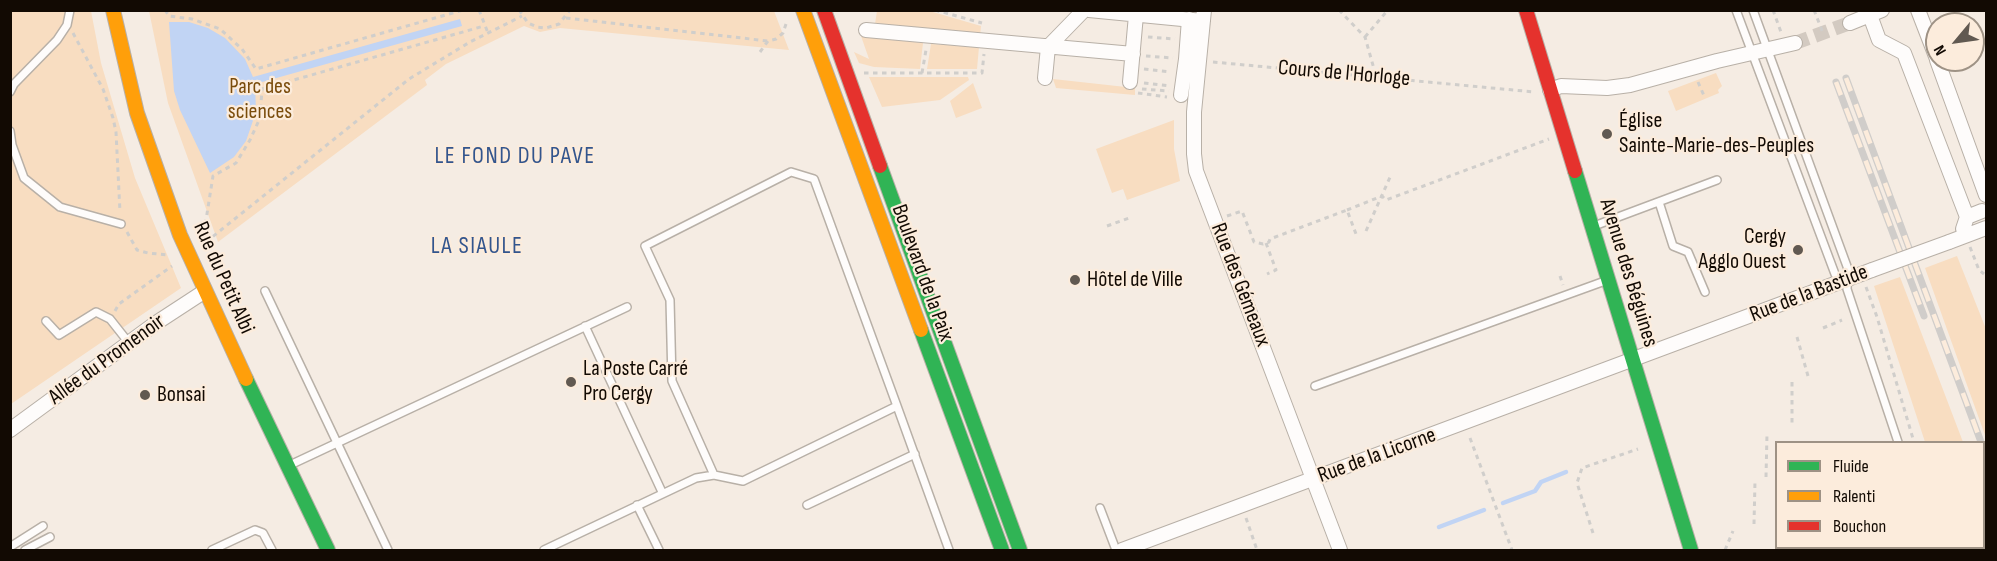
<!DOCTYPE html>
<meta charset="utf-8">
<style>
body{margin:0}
#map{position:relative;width:1997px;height:561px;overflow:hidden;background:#f5ece3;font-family:"Sofia Sans Condensed",sans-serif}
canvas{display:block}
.frame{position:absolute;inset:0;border:12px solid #120a03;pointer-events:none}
.legend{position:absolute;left:1775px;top:441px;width:210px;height:108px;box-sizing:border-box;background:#fcecdc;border:2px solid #9e9285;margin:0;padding:8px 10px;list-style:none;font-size:18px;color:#120a03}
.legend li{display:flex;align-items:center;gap:12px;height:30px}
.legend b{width:30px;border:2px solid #9e9285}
.north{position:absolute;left:1925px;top:12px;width:60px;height:60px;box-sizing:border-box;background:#fcecdc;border:2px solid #9e9285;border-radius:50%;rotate:241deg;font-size:16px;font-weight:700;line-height:24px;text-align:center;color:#120a03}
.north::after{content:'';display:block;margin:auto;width:21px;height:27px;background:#615951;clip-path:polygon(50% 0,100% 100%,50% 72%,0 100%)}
</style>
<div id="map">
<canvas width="1997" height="561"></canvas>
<div class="frame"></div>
<ul class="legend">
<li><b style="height:8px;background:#30b455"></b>Fluide</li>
<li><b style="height:8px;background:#ff9f0a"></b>Ralenti</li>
<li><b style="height:8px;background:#e5322d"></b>Bouchon</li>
</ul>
<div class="north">N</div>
</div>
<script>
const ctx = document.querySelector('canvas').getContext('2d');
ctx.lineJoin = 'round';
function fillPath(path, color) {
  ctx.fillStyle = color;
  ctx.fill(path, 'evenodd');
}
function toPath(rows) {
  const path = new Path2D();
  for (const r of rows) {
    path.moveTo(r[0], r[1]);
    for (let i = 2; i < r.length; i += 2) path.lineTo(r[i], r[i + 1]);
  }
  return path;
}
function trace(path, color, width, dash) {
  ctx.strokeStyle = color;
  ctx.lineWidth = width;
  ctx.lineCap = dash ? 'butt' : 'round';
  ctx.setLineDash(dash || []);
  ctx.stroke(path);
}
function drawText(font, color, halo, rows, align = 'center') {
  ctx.font = font + ' "Sofia Sans Condensed",sans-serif';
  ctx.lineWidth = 4.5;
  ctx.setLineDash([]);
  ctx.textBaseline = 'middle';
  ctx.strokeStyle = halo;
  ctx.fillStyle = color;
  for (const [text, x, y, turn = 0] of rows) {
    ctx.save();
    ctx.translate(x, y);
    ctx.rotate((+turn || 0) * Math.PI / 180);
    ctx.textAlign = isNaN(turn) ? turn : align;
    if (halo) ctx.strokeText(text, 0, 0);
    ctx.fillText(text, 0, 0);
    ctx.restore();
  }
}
fillPath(toPath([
 [926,10,981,26,980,37,875,24,877,11],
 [11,11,91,11,101,63,135,178,181,288,11,404],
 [149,11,774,11,789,50,560,28,540,32,524,26,446,64,425,80,427,85,218,242,168,103],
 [861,36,923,43,920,69,874,67,859,63,854,52,869,59],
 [931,44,979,47,977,69,927,69],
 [1716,73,1722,86,1718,90,1719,93,1676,111,1668,91],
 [869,77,968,77,969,80,940,100,882,107],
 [1053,79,1135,88,1135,95,1056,88],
 [973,83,982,108,956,118,950,101],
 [1174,120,1174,149,1180,181,1127,200,1123,189,1112,193,1096,149],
 [1957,256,1986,329,1986,438,1925,268],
 [1900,277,1963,442,1925,442,1874,286]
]), '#f8ddc1');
fillPath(toPath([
 [460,19,462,26,255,84,256,112,246,141,234,157,210,173,180,110,174,91,169,22,189,22,208,28,225,38,245,59,253,77]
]), '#c1d4f4');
trace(toPath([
 [1503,503,1535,491,1541,482,1566,472],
 [1439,527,1484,510]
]), '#c1d4f4', 4.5);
trace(toPath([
 [1795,43,1850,23]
]), '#d3cac1', 14, [14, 7]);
const lane = toPath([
 [1736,10,1835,274,1842,283],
 [1753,10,1848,269,1847,289,1898,442],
 [10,92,14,84,57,40,67,25,70,10],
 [10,131,12,145,24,178,60,207,121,224],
 [1659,202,1673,246,1688,252,1705,292],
 [1594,226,1717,180],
 [265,291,388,550],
 [46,321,59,335,96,312,110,319,129,343],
 [585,326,662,492],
 [1315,386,1605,281],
 [290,465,627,307],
 [714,475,672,381,670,300,645,246,791,172,814,179,897,406],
 [637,505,659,550],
 [807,505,915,454],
 [1100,508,1116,550],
 [10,547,43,526],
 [25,550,50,537],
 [212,550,255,530,263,533,272,550],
 [544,550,696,478,714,475,743,481,897,406,949,550]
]);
const street = toPath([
 [1089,10,1203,21],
 [1204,10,1194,112,1194,154,1196,171,1340,550],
 [1868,10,1879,40,1904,53,1967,217,1963,229],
 [1918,10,1937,59],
 [1850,23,1882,10],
 [866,30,1133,54],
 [1186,59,1189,19],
 [1937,60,1986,195],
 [1045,78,1048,47,1084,10],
 [1130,82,1136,15],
 [1550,90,1561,86,1607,88,1630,85,1717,61,1795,43],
 [1181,95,1186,59,1199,61],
 [1967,217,1982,211],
 [1949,242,1986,228],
 [10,430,156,323,205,291],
 [1122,550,1872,270]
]);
const fast = toPath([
 [880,166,1020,550],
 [1575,171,1691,550],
 [921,330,1002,550],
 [246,379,328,550],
 [1984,499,1986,498],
 [1800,550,1808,548]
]);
const slow = toPath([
 [113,10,137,113,180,235,246,379],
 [803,10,921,330],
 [1849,550,1857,548]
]);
const jam = toPath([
 [824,10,880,166],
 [1526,10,1575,171]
]);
trace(lane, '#b8b0a7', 10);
trace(street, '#b8b0a7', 16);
trace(fast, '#b8b0a7', 16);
trace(slow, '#b8b0a7', 16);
trace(jam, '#b8b0a7', 16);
trace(toPath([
 [165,10,169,16,192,19,220,29,242,49,256,69,463,10],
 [479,10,488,33],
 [519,10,528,23,537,27,546,28,559,24,570,10],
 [935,10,982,23],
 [1339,10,1365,37,1376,76],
 [1773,10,1781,32],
 [1814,10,1823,33],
 [566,18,768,41],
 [73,33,103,89,113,118,116,132,120,212],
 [1148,37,1175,39],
 [1365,37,1387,11],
 [760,52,768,41,776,39,783,33,787,21],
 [1146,56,1173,58],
 [1213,62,1535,92],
 [1144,69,1170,72],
 [864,73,982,73,984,54],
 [922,73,926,50],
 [1698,82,1705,98],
 [1144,83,1170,86],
 [1142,89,1169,91],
 [1138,93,1167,97],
 [1347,210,1382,196,1386,200,1549,139],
 [1227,216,1242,211,1254,242,1263,244,1269,242,1270,239,1347,210,1356,234],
 [1107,226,1132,217],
 [1366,231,1391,175],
 [127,232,137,250,148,253,168,255],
 [206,242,206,220,213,176,236,163,250,140,260,118,262,89,484,26],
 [206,242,409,79,470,42,522,16],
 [1266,243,1276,270,1267,274],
 [1970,247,1979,270,1984,274],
 [1560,276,1563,285],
 [1866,287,1877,317,1914,442],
 [115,311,119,304,172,266],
 [1823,328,1842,320],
 [1797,337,1808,376],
 [1792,382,1792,424],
 [1470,438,1512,550],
 [1766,477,1767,434],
 [1246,518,1257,550],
 [1754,524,1755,481],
 [1593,533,1577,483,1582,468,1638,449],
 [1910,548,1913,550],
 [1930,548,1934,550],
 [1725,550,1733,531]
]), '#d0cecb', 3, [4.5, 4.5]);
trace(lane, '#fefcfb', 7);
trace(street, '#fefcfb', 14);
trace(fast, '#30b455', 14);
trace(slow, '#ff9f0a', 14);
trace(jam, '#e5322d', 14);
const rail = toPath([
 [1846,78,1981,442],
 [1836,82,1924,316],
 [1984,450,1986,458],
 [1984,476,1986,484]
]);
trace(rail, '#d0cdca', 7);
trace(rail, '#fcecdc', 4.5, [14]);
const streetBridge = toPath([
 [1872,270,1949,242]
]);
const fastBridge = toPath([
 [1984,484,1986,483]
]);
trace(streetBridge, '#b8b0a7', 16, []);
trace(fastBridge, '#b8b0a7', 16, []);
trace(streetBridge, '#fefcfb', 14);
trace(fastBridge, '#30b455', 14);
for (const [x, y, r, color] of [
 [1607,134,6,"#615951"],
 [1798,250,6,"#615951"],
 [1075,280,6,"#615951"],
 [571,382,6,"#615951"],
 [145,395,6,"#615951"]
]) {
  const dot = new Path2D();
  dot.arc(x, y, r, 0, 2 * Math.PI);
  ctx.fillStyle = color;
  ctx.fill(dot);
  trace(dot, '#fcecdc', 2);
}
drawText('22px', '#120a03', '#fcecdc', [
 ["Cours de l'Horloge",1344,74,5],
 ["Boulevard de la Paix",922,273,70],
 ["Avenue des Béguines",1628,273,73],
 ["Rue du Petit Albi",223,278,66],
 ["Rue des Gémeaux",1240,285,69],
 ["Rue de la Bastide",1809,294,-21],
 ["Allée du Promenoir",107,360,-36],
 ["Rue de la Licorne",1377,456,-20]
]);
drawText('22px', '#7a4c0b', '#fcecdc', [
 ["Parc des",260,87],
 ["sciences",260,112]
]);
drawText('22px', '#120a03', '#fcecdc', [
 ["Église",1619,121],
 ["Sainte-Marie-des-Peuples",1619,146],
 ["Cergy",1786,237,"right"],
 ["Agglo Ouest",1786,262,"right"],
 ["Hôtel de Ville",1087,280],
 ["La Poste Carré",583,369],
 ["Pro Cergy",583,394],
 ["Bonsai",157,395]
], 'left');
ctx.letterSpacing = '1.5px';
drawText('24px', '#33558d', '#fcecdc', [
 ["LE FOND DU PAVE",515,157],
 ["LA SIAULE",477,247]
]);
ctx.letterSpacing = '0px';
</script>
